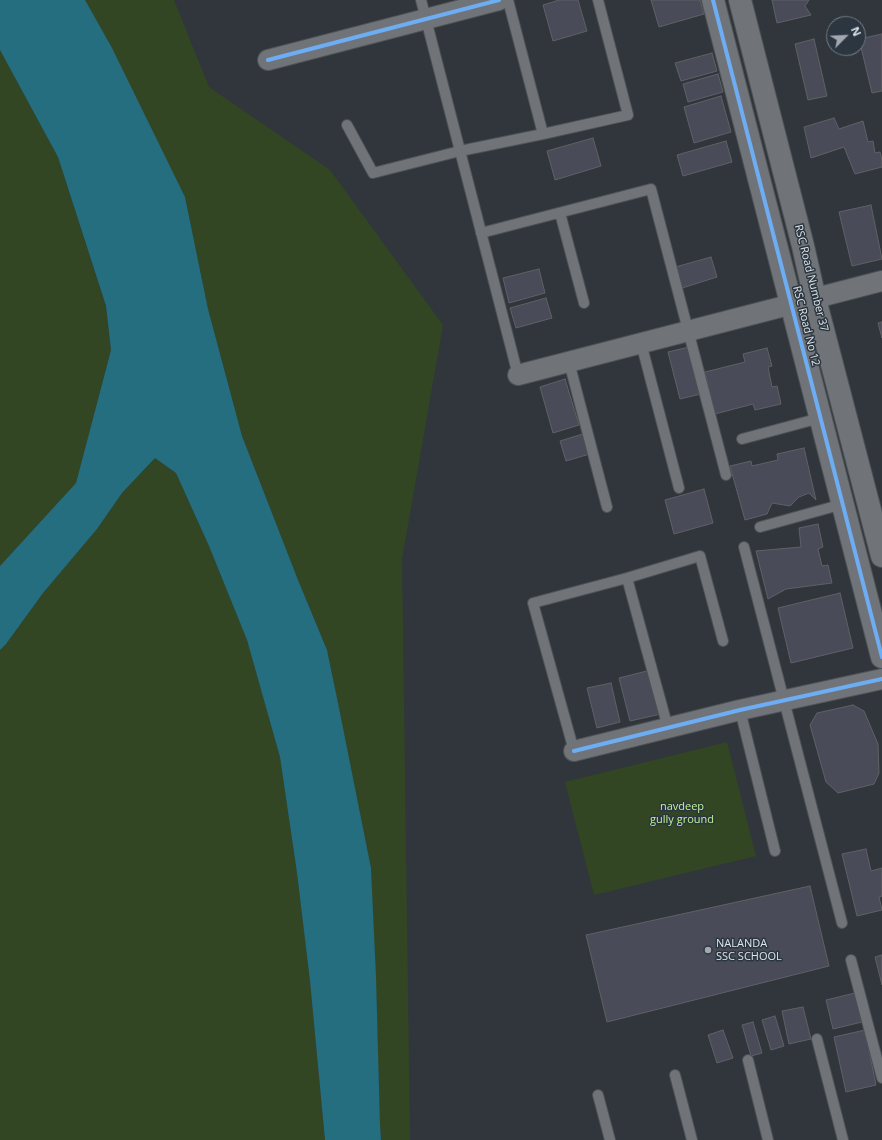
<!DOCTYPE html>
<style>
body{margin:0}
#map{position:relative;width:882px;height:1140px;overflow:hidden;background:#30363b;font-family:"Open Sans",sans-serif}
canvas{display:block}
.north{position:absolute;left:826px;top:16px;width:40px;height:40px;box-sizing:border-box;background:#2b3640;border:1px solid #737c85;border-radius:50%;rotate:66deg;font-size:11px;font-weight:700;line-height:16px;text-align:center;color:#dfe6ec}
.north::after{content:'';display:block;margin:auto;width:14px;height:18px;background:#a2a8ae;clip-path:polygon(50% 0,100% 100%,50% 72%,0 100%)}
</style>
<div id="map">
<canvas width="882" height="1140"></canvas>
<div class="north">N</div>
</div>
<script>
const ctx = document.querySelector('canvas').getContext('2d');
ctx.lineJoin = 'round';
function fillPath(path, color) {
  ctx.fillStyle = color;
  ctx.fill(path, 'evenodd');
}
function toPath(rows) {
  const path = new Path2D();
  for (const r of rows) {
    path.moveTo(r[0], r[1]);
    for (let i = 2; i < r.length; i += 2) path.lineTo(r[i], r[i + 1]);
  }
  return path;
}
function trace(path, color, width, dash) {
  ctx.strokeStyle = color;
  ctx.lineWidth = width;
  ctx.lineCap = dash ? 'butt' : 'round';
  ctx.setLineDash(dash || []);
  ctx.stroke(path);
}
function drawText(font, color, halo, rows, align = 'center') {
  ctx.font = font + ' "Open Sans",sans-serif';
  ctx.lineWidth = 3;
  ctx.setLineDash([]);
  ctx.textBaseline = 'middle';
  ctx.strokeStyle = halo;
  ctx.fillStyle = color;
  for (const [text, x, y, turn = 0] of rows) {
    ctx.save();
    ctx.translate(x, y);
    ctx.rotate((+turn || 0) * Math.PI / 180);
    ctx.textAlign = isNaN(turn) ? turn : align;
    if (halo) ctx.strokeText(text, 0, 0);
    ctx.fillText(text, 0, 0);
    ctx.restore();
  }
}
fillPath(toPath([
 [84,0,174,0,209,87,330,170,443,325,402,559,410,1140,381,1140,380,1124,376,995,371,868,327,650,298,580,242,436,208,309,185,197],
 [0,50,58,157,106,307,111,350,76,483,0,566],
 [155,458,176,473,209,546,247,640,280,757,297,873,310,981,325,1140,0,1140,0,650,6,644,43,593,97,529,122,493],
 [727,742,756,856,594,895,565,782]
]), '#334623');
fillPath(toPath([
 [0,0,85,0,112,48,185,197,208,309,242,436,298,580,327,650,338,703,371,868,376,977,380,1124,381,1140,325,1140,310,981,297,873,280,757,247,640,209,546,176,473,155,458,122,493,97,529,43,593,6,644,0,650,0,566,76,483,111,350,106,306,58,157,0,50]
]), '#246e80');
const building = toPath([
 [559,0,578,0,587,31,553,41,543,5,559,0],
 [651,0,700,0,704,14,659,27,651,0],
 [772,0,809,0,805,6,811,15,777,23,772,0],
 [882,34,882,91,872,93,859,39,882,34],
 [814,39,827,96,808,100,795,44,814,39],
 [712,53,717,71,681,81,675,63,712,53],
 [718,74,723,92,688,102,683,84,718,74],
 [721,96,731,132,694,143,684,107,721,96],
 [834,118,839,129,863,121,868,142,873,141,875,153,880,152,882,160,882,167,855,174,844,147,811,158,804,127,834,118],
 [593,138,601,166,555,180,547,151,593,138],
 [726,141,732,162,683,176,677,155,726,141],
 [871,205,882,259,852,266,839,212,871,205],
 [711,257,717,277,679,289,672,268,711,257],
 [539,269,545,293,509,303,503,278,539,269],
 [546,298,552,318,516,328,510,308,546,298],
 [882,322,882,338,878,323,882,322],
 [689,347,701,394,680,399,668,352,689,347],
 [767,348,772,366,768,367,772,387,777,386,781,404,755,410,753,404,715,414,705,372,745,362,743,354,767,348],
 [565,379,579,425,553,433,540,387,565,379],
 [586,433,593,453,566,461,560,441,586,433],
 [804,448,816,500,809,493,799,497,790,506,772,503,767,514,745,520,730,466,751,461,752,466,778,460,777,454,804,448],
 [704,489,713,523,674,534,665,500,704,489],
 [818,524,823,547,818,549,822,566,828,565,832,583,786,589,768,599,756,551,801,547,799,528,818,524],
 [840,593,853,648,791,663,778,608,840,593],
 [651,670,661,714,630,721,619,678,651,670],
 [611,683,620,722,597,728,587,688,611,683],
 [853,705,864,711,878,744,879,773,874,784,838,793,826,782,810,725,817,713,853,705],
 [866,849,871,871,882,868,882,896,879,897,882,910,857,916,842,854,866,849],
 [810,886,829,966,607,1022,586,935,810,886],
 [882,955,882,985,875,957,882,955],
 [855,993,862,1022,833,1029,826,1000,855,993],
 [803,1007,811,1039,789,1044,782,1011,803,1007],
 [775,1016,784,1046,771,1050,762,1020,775,1016],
 [753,1022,762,1053,751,1056,742,1025,753,1022],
 [723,1030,733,1058,717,1063,708,1035,723,1030],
 [865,1030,876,1085,846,1092,834,1037,865,1030]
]);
fillPath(building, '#4a4b59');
trace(building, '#5f6166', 1);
const service = toPath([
 [421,0,518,375],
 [508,0,543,134],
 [347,125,373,173,460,151,543,134,628,115,598,0],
 [560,213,584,303],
 [481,233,651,189,726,475],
 [641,343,679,488],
 [569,362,607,507],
 [742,439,820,418],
 [760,527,843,504],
 [744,547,842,923],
 [627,578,668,728],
 [740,710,775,851],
 [574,751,533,603,627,578,700,556,723,641],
 [851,960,882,1078],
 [817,1039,843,1140],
 [748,1060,768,1140],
 [675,1075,692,1140],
 [598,1095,610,1140]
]);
const minor = toPath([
 [268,60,499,0],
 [518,375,882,281],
 [574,751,740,710,882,679]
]);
const tertiary = toPath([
 [713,0,882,657],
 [740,0,803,246,815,299,882,556]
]);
trace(service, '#4c5256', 12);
trace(minor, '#4c5256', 22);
trace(tertiary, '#4c5256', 24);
trace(service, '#707478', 10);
trace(minor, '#707478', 20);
trace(tertiary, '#707478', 22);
trace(toPath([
 [713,0,882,657],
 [268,60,499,0],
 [574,751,740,710,882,679]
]), '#6dadf4', 4);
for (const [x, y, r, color] of [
 [708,950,4,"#a2a8ae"]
]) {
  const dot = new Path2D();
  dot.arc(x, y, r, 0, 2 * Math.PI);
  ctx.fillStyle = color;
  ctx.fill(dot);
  trace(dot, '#2b3640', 1.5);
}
drawText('11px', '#dfe6ec', '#2b3640', [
 ["RSC Road Number 37",811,278,76],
 ["RSC Road No 12",806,326,76]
]);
drawText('11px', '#bff193', '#2b3640', [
 ["navdeep",682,807],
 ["gully ground",682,820]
]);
drawText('11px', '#dfe6ec', '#2b3640', [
 ["NALANDA",716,944],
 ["SSC SCHOOL",716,957]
], 'left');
</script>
